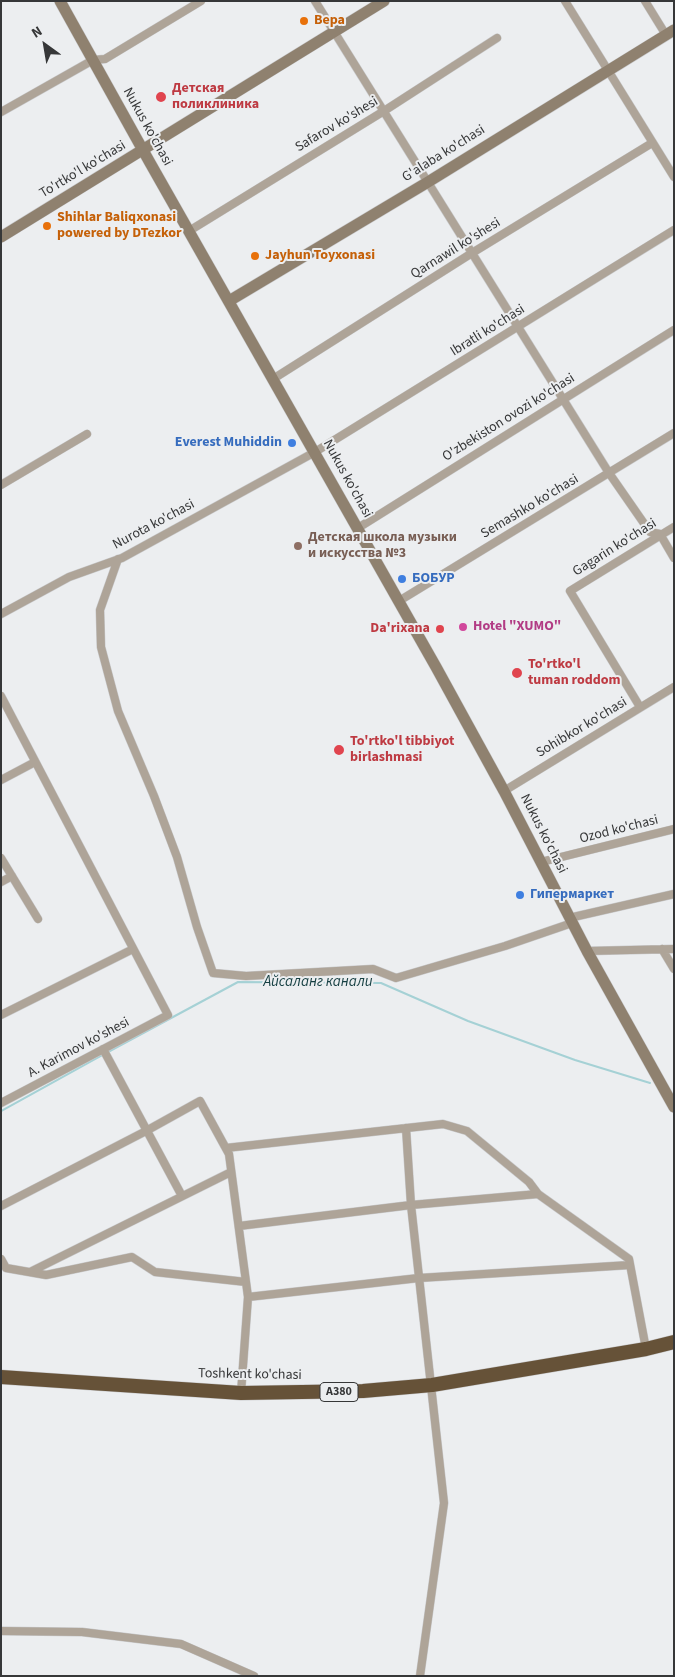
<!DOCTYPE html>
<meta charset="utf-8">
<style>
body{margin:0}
#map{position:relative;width:675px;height:1677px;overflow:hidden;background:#eceef0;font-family:"Source Sans 3",sans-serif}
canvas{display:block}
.frame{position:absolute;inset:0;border:2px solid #363738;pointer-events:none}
.north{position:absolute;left:20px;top:20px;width:50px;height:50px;-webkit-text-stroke:4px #eceef0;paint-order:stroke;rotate:328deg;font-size:14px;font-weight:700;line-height:20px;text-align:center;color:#363738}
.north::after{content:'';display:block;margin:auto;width:18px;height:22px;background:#363738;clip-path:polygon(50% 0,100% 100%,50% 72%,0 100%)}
</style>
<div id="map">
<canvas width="675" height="1677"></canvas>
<div class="frame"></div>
<div class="north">N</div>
</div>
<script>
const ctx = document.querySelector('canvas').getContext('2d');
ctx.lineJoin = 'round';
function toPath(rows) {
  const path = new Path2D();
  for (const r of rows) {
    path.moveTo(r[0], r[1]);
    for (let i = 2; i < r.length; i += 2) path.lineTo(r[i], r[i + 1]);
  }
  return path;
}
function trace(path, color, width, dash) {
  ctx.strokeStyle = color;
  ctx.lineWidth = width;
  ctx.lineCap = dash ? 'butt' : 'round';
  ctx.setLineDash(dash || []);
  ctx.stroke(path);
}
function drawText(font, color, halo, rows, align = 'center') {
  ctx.font = font + ' "Source Sans 3",sans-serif';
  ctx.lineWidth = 4;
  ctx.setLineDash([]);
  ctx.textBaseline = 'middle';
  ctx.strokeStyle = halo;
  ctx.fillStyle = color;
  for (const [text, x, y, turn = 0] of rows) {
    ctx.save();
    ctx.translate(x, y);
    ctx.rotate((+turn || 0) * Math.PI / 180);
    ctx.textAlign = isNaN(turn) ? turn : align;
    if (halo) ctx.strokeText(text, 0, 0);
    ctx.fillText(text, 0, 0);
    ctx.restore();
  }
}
trace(toPath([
 [108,1052,238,982,381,983,468,1021,575,1060,650,1083],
 [1,1111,104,1054]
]), '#a5d1d5', 2);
const street = toPath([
 [315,1,609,473,650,532,660,534,674,558],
 [565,1,674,177],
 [645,1,666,35],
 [1,112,93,60,105,59,201,1],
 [189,231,384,111,497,38],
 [273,379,472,253,652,143],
 [1,485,87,434],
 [358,528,674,330],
 [118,559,100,610,101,647,118,711,154,796,177,857,197,927,213,973,246,976,373,969,396,978,505,946,572,923],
 [399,601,674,433],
 [1,614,69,577,122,558,315,452,674,230],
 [1,696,168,1015,1,1103],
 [640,707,570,591,674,527],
 [1,780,35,762],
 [504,791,674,687],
 [1,858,38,919],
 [541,862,674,829],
 [1,882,12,876],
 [569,918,674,894],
 [662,949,674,969],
 [587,951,674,949],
 [1,1015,133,949],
 [103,1049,182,1196],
 [406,1128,411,1205,444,1503,420,1676],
 [226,1148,443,1124,467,1131,529,1182,538,1194],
 [1,1206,146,1131,200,1101,229,1154,248,1297,241,1393],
 [239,1226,411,1205,538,1194,629,1259,646,1349],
 [1,1259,6,1268,46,1275,132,1257,155,1272,246,1282],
 [30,1272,231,1172],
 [248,1297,419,1278,630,1265],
 [1,1631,82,1632,181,1644,254,1676]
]);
const secondary = toPath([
 [60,1,149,161,436,667,504,791,587,951,674,1107],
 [1,237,384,1],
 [229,301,428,182,674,30]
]);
const highway = toPath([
 [1,1377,241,1393,363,1391,432,1385,646,1349,674,1342]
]);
trace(street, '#c8c9cb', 9);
trace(secondary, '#c8c9cb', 12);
trace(highway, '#c8c9cb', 15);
trace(street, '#aea498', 8);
trace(secondary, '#8f816f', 11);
trace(highway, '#665238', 14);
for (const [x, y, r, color] of [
 [304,21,5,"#e8710a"],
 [161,97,6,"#e0444e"],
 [47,226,5,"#e8710a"],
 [255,256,5,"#e8710a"],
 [292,443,5,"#3f7fe0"],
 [298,546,5,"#8d6e63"],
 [402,579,5,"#3f7fe0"],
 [463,627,5,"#d1479c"],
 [440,629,5,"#e0444e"],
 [517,673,6,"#e0444e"],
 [339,750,6,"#e0444e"],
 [520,895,5,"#3f7fe0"]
]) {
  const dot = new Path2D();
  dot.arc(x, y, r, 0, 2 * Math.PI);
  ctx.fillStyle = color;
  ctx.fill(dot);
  trace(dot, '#eceef0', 2);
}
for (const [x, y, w] of [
 [339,1392,38]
]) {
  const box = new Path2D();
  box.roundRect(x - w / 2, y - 9.5, w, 19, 4);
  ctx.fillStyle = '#eceef0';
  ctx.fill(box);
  trace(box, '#363738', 1);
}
drawText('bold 12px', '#363738', null, [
 ["A380",339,1392]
]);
drawText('bold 14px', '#c56008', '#eceef0', [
 ["Вера",314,21],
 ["Shihlar Baliqxonasi",57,218],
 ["powered by DTezkor",57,234],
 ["Jayhun Toyxonasi",265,256]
], 'left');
drawText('bold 14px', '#be3a42', '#eceef0', [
 ["Детская",172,89],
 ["поликлиника",172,105],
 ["Da'rixana",430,629,"right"],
 ["To'rtko'l",528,665],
 ["tuman roddom",528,681],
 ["To'rtko'l tibbiyot",350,742],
 ["birlashmasi",350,758]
], 'left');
drawText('14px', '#363738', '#eceef0', [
 ["Safarov ko'shesi",337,125,-31],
 ["Nukus ko'chasi",147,127,61],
 ["G'alaba ko'chasi",444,154,-32],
 ["To'rtko'l ko'chasi",83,170,-31],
 ["Qarnawil ko'shesi",456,249,-32],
 ["Ibratli ko'chasi",488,331,-32],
 ["O'zbekiston ovozi ko'chasi",509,418,-32],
 ["Nukus ko'chasi",347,479,61],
 ["Semashko ko'chasi",530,507,-31],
 ["Nurota ko'chasi",154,525,-28],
 ["Gagarin ko'chasi",615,548,-32],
 ["Sohibkor ko'chasi",582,728,-31],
 ["Ozod ko'chasi",619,830,-14],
 ["Nukus ko'chasi",543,834,63],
 ["A. Karimov ko'shesi",79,1048,-28],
 ["Toshkent ko'chasi",250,1375,1]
]);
drawText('bold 14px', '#366cbe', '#eceef0', [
 ["Everest Muhiddin",282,443,"right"],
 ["БОБУР",412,579],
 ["Гипермаркет",530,895]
], 'left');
drawText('bold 14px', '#785e54', '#eceef0', [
 ["Детская школа музыки",308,538],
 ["и искусства №3",308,554]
], 'left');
drawText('bold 14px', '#b23c85', '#eceef0', [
 ["Hotel \"XUMO\"",473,627]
], 'left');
drawText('italic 15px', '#153f42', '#eceef0', [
 ["Айсаланг канали",318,983]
]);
</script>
